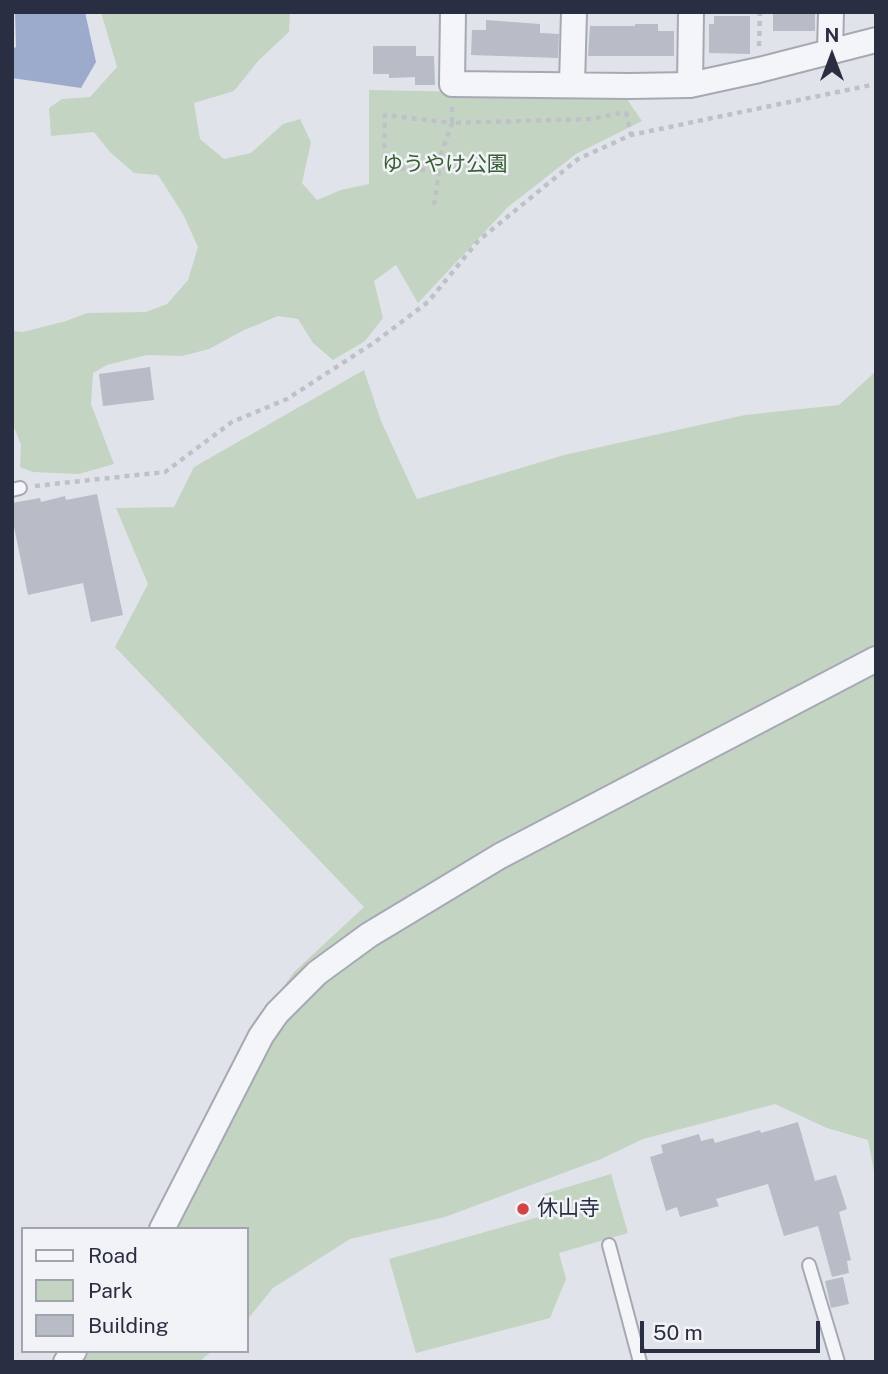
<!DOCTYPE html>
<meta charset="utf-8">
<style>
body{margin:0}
#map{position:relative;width:888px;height:1374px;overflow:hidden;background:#e1e3ea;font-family:"Public Sans",sans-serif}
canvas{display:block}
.frame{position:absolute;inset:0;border:14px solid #292e42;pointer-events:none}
.legend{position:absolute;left:21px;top:1227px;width:228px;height:126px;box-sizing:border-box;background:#f1f3f7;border:2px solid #a1a4af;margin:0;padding:9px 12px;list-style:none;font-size:21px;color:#292e42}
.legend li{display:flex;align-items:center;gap:14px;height:35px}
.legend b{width:35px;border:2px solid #a1a4af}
.north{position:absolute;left:797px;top:21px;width:70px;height:70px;-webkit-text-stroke:5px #f1f3f7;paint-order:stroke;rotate:0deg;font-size:19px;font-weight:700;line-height:28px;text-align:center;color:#292e42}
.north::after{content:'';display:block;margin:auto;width:24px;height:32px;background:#292e42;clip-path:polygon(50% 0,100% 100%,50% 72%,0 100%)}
.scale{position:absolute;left:640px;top:1321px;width:180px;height:32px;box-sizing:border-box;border:4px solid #292e42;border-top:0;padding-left:9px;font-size:21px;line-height:24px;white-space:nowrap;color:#292e42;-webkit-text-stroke:5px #f1f3f7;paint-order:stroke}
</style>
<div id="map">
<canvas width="888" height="1374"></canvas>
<div class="frame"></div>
<ul class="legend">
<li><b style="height:9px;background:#f4f5f8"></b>Road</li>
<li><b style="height:19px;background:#c4d4c2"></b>Park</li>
<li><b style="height:19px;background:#b8bcc7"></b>Building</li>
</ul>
<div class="north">N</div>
<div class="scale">50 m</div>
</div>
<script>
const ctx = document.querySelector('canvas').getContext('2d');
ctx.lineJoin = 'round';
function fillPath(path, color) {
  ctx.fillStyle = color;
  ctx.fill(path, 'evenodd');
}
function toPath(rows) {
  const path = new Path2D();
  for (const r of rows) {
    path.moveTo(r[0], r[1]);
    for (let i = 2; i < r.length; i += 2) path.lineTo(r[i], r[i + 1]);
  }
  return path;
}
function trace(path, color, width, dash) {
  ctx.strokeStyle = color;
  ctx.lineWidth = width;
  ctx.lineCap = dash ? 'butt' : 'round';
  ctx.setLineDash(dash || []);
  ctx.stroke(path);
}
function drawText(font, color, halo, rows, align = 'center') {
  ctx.font = font + ' "Public Sans","Noto Sans JP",sans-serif';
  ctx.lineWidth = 5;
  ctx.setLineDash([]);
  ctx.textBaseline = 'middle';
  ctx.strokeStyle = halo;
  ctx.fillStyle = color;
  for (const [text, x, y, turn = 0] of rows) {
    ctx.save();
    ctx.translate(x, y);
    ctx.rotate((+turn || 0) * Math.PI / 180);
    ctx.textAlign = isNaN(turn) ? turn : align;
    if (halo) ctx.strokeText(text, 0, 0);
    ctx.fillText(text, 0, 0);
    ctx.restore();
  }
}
fillPath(toPath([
 [101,12,290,12,289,32,259,60,234,91,194,103,200,139,224,159,251,153,283,124,300,119,311,142,302,183,317,200,341,190,369,184,369,90,624,95,642,121,576,154,508,207,418,303,396,265,374,281,383,318,365,341,333,360,313,343,298,319,278,316,242,331,209,349,182,356,147,355,107,365,93,373,91,404,114,464,79,474,33,472,20,467,21,445,12,422,12,331,23,332,66,321,87,313,146,312,167,304,188,280,198,247,183,214,158,175,134,173,110,152,94,132,51,136,49,108,62,99,90,97,117,67],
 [364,370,381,421,417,499,564,455,745,415,839,405,876,371,876,1182,868,1140,827,1128,775,1104,643,1139,601,1159,445,1217,350,1239,273,1288,247,1320,247,1229,175,1229,234,1115,242,1044,294,972,364,907,115,647,148,584,116,508,174,507,194,467],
 [611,1174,628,1233,559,1253,566,1279,550,1318,416,1353,389,1259,549,1214,544,1194],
 [88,1351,212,1351,199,1362,79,1362]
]), '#c4d4c2');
fillPath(toPath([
 [15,12,85,12,96,62,81,88,12,78,12,49,16,47]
]), '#9cabcb');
fillPath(toPath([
 [773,12,815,12,815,31,773,31],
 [714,16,750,16,750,54,709,53,709,24,714,24],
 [486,20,540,24,540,33,559,34,558,58,471,55,472,30,486,30],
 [635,24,658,24,658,31,674,31,674,56,588,56,590,26,635,26],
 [373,46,416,46,416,56,434,56,435,85,415,85,415,77,389,78,389,74,373,74],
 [150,367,154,400,103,406,99,374],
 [97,494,123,615,91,622,83,583,28,595,12,517,12,503,40,498,41,502,65,496,66,500],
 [798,1122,815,1181,836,1175,847,1209,839,1212,851,1260,847,1261,849,1273,832,1277,818,1226,784,1236,768,1184,716,1199,719,1206,680,1217,677,1207,666,1211,650,1157,663,1153,661,1145,699,1134,701,1141,713,1138,715,1143,760,1130,761,1133],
 [843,1277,849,1304,831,1308,825,1281]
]), '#b8bcc7');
const lane = toPath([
 [12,490,20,488],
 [609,1245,640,1362],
 [809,1265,838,1362]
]);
const street = toPath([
 [453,12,452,84,629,86,690,85,759,70,876,40],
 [830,50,831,12],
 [572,84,574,12],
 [690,85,691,12],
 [162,1229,261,1036,277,1013,317,973,369,935,500,856,876,659],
 [66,1362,74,1351]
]);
trace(lane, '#a6a9b4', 16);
trace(street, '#a6a9b4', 28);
trace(toPath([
 [759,46,760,12],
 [452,107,452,123,590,119,626,112],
 [626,112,631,135],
 [434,205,439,171,441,154,452,123,385,115,384,167,439,171],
 [35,486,165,472,232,422,287,399,375,342,428,302,478,241,578,159,631,135,876,84]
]), '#bfc1c9', 4.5, [5, 5]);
trace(lane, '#f4f5f8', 12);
trace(street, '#f4f5f8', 24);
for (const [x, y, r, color] of [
 [523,1209,7,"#d14445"]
]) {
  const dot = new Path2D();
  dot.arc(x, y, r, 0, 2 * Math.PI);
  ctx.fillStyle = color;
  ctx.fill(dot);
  trace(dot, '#f1f3f7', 2.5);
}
drawText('21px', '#385e36', '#f1f3f7', [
 ["ゆうやけ公園",445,165]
]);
drawText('21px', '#292e42', '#f1f3f7', [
 ["休山寺",537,1209]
], 'left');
</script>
